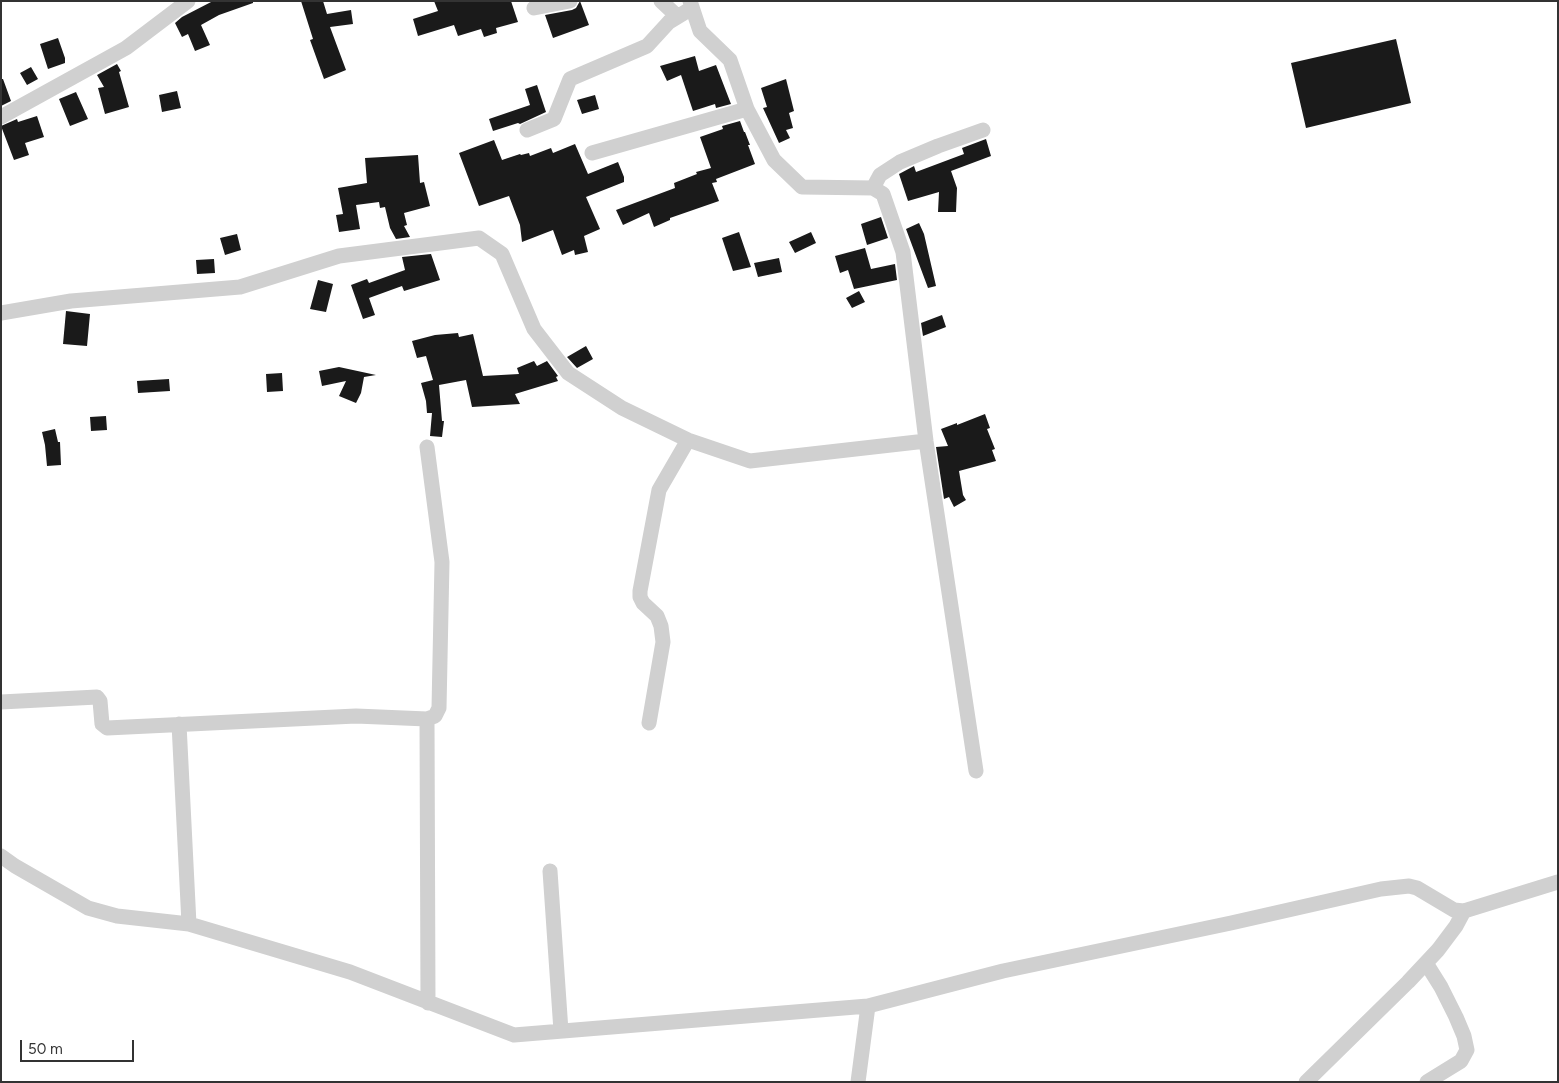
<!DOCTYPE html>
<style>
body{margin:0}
#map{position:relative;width:1559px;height:1083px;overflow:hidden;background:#fff;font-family:Figtree,sans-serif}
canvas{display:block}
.frame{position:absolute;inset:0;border:2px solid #333;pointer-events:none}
.scale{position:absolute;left:20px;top:1040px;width:114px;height:22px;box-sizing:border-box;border:2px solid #333;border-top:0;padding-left:6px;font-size:15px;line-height:18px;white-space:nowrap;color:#333;-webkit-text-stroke:4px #fff;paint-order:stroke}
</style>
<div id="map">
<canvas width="1559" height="1083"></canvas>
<div class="frame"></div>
<div class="scale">50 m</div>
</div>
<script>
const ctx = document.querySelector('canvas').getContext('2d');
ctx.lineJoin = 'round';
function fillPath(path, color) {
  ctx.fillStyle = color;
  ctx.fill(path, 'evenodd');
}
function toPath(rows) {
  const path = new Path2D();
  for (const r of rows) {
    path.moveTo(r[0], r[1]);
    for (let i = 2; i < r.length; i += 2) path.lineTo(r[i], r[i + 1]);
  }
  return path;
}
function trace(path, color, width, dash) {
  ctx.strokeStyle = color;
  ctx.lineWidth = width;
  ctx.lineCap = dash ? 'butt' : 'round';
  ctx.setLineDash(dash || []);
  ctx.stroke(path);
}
fillPath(toPath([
 [213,1,253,1,253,3,219,15,201,25,210,45,195,51,188,34,182,37,175,23,182,17],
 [301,1,323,1,327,14,351,10,353,24,330,27,346,70,324,79,310,40,313,39],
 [434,1,511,1,518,22,496,28,497,33,484,37,481,29,458,36,454,25,418,36,413,19,438,11],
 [580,1,589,25,553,38,545,15,572,10,576,8],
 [58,38,65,58,65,63,48,69,40,44],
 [1396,39,1411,103,1306,128,1291,63],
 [695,56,699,71,716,65,731,104,716,108,715,104,693,111,681,75,667,81,660,66],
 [117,64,121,71,119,72,129,107,105,114,98,88,104,87,97,75],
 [31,67,38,79,27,85,20,73],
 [1,79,3,79,11,101,1,106],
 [786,79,794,111,789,113,793,128,786,130,790,138,779,143,763,108,767,107,761,88],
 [537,85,546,112,520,124,518,123,493,131,489,119,530,105,525,89],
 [177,91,181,108,162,112,159,95],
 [76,92,88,119,70,126,59,99],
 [595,95,599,109,582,114,577,100],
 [37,116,44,137,25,143,29,155,14,160,1,126,17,119,18,122],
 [740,121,744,132,745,132,750,145,748,145,755,164,716,179,717,182,712,183,719,201,670,218,670,220,654,227,649,213,623,225,616,210,675,188,674,183,697,174,696,172,711,168,700,137,723,129,722,126],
 [986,139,991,156,951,171,957,188,956,212,938,212,939,192,908,201,899,174,914,166,916,172,964,154,962,148],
 [494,140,502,160,520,154,521,155,529,153,530,156,551,148,553,153,575,144,588,174,618,162,624,177,624,182,586,197,600,229,584,236,588,252,575,255,574,250,562,255,553,230,522,242,520,225,509,196,479,206,459,153],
 [418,155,420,183,424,182,430,206,404,213,407,225,404,226,410,237,396,239,390,228,385,207,380,208,379,202,356,205,360,229,339,232,336,215,343,214,338,188,367,183,365,158],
 [881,217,888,238,867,245,861,224],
 [919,223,924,234,936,286,928,288,906,229],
 [739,232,751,267,733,271,722,238],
 [811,232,816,243,795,253,789,242],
 [237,234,241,250,225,255,220,238],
 [865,248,871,269,895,264,897,280,854,289,848,270,840,273,835,256],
 [431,254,440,280,404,291,402,286,369,298,375,315,363,319,351,285,367,279,369,283,405,270,402,257],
 [779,258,782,272,758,277,754,263],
 [214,259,215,273,197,274,196,260],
 [318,280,333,284,326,312,310,309],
 [859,291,865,302,852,308,846,298],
 [66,311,90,314,87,346,63,344],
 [942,315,946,327,923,336,921,323],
 [458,333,459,337,473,334,483,376,519,374,517,368,534,361,537,366,547,361,558,376,556,377,558,381,515,394,520,404,472,407,466,380,439,385,442,421,444,421,442,437,430,436,432,413,427,413,426,401,421,383,433,380,426,356,417,358,412,341,435,335],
 [586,346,593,359,577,368,567,357],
 [339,367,376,375,364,377,361,393,356,403,339,396,346,381,322,386,319,371],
 [282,373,283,391,267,392,266,374],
 [169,379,170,391,138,393,137,381],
 [985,414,990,428,987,429,995,449,992,450,996,461,959,471,963,495,966,500,954,507,949,497,944,499,936,447,948,446,941,429,957,423,957,425],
 [106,416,107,430,91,431,90,417],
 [55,429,58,442,60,442,61,465,47,466,45,445,42,432]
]), '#1a1a1a');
trace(toPath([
 [661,1,677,16],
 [690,1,700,31,730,60,747,109,774,160,802,187,873,188,883,194,903,252,926,441,976,771],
 [534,8,570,1],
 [1,117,126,48,188,1],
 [527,130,554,119,570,79,647,46,669,22,692,8],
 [592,153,747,109],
 [873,188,880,175,900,162,938,146,983,130],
 [1,313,71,301,240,287,339,256,479,238,502,254,534,329,568,373,622,408,688,440,750,461,926,441],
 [1,702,97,697,100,701,102,724,107,728,356,716,427,719,435,716,439,708,442,562,427,447],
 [427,719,428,1003],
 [649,723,663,642,661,626,657,616,643,603,640,597,640,591,659,490,688,440],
 [179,724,189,924],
 [1,856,15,866,88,908,117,916,189,924,350,972,514,1035,868,1006,1003,971,1231,923,1381,889,1409,886,1417,888,1454,910,1464,911,1558,882],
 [550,871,561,1031],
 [1426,963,1441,987,1456,1017,1464,1036,1467,1050,1461,1061,1427,1082],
 [858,1082,868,1006],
 [1306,1082,1408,982,1438,950,1456,926,1464,911]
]), '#d0d0d0', 15);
</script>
